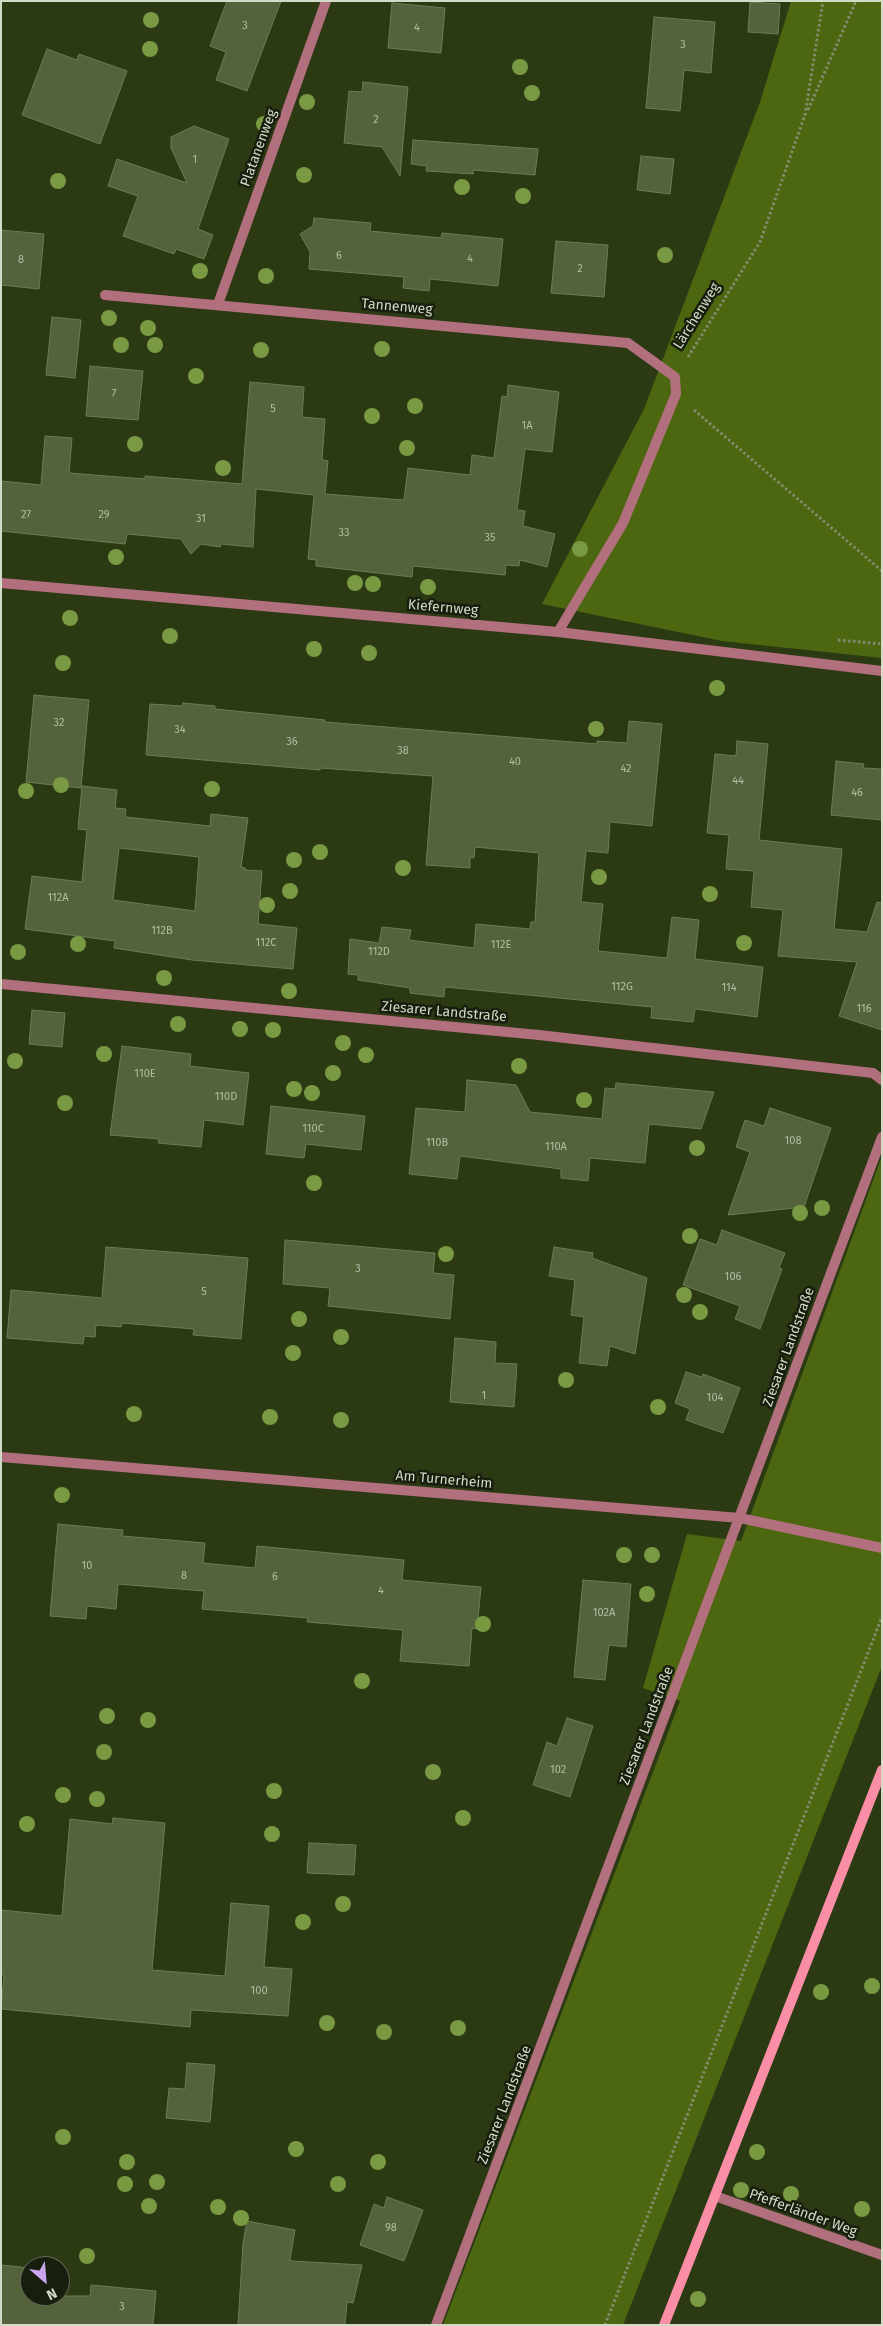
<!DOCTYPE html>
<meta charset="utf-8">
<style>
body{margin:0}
#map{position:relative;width:883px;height:2326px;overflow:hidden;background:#2c3a14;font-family:"Fira Sans",sans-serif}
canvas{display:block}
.frame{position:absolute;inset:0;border:2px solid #d2dbc5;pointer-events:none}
.north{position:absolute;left:20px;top:2256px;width:50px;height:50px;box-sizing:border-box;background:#181e0e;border:1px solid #626a57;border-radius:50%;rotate:153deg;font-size:14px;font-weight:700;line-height:20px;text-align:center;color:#d2dbc5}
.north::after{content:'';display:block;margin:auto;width:18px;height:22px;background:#c9a5ee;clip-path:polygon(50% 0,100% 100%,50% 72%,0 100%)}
</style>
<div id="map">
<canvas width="883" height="2326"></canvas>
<div class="frame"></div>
<div class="north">N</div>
</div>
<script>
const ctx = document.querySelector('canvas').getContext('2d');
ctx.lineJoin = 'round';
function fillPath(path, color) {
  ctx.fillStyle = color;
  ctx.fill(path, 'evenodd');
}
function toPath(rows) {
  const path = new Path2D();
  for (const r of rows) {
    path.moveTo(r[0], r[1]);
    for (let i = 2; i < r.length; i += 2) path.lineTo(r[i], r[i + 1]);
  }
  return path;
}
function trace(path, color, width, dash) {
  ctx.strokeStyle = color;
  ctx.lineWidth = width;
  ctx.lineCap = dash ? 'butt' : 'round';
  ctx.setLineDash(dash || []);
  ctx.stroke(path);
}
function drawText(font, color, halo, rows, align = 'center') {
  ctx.font = font + ' "Fira Sans",sans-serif';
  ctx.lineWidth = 5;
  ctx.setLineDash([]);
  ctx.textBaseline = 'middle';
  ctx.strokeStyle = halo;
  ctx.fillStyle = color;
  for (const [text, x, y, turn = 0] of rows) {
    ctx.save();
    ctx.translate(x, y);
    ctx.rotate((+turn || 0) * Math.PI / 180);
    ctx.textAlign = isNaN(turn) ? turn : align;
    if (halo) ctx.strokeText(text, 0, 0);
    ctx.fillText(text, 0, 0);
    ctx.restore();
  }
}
fillPath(toPath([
 [791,1,882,1,882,658,722,641,542,604,644,409,760,102],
 [882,1156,882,1666,623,2325,443,2325,680,1701,643,1688,687,1534,741,1541]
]), '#4c670f');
const building = toPath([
 [227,1,281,1,247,91,216,80,226,52,210,46,227,1],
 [750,2,780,4,778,34,748,32,750,2],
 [392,3,445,8,441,53,388,48,392,3],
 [654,17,715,22,711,73,684,70,680,111,646,108,654,17],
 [47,49,77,60,79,54,127,71,100,144,22,115,47,49],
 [363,82,408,87,400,176,382,147,344,143,349,91,362,92,363,82],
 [194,126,229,139,198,229,213,235,204,259,176,249,174,254,123,236,138,196,108,186,117,159,187,183,171,148,171,137,194,126],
 [413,140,538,149,535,175,473,170,473,174,426,171,427,166,411,164,413,140],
 [641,156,674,159,670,194,637,190,641,156],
 [314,218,371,223,370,231,441,238,442,233,503,239,498,286,430,279,429,291,403,288,404,277,309,269,310,252,300,234,313,226,314,218],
 [1,230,44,234,39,289,1,285,1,230],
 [556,241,608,245,604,297,551,293,556,241],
 [52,317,81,320,75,378,46,375,52,317],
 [90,366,143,371,138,420,86,416,90,366],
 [250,382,304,387,302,417,325,419,322,460,328,461,325,494,404,500,408,468,470,475,472,455,494,458,502,396,507,397,508,385,559,392,552,452,525,449,517,510,525,511,523,526,555,534,547,567,520,560,519,566,506,565,505,575,413,566,412,577,316,566,316,560,308,559,314,495,256,489,253,547,221,544,220,547,201,544,191,554,181,539,127,534,125,544,1,531,1,481,41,485,45,436,72,438,69,473,145,479,145,476,242,484,250,382],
 [34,695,89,700,81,788,26,782,34,695],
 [183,703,215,706,215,709,325,720,324,722,597,744,597,741,627,743,629,721,662,724,652,826,610,822,608,853,586,851,581,902,603,904,598,951,667,958,672,917,699,920,695,959,763,967,757,1017,695,1009,693,1022,651,1018,652,1007,445,987,444,997,410,993,410,988,358,980,358,975,348,974,350,939,379,943,382,927,411,930,409,940,474,948,476,924,530,929,531,922,535,922,539,853,475,847,474,858,470,857,470,868,426,865,433,776,320,768,320,770,146,755,150,704,183,706,183,703],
 [737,741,768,744,759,840,842,849,834,929,867,932,877,902,882,903,882,1030,839,1016,857,962,778,956,783,910,751,907,754,871,726,869,729,835,707,833,715,754,736,756,737,741],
 [836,761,864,764,863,768,882,769,882,820,831,815,836,761],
 [82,786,117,790,115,808,126,809,125,817,210,826,211,814,248,818,241,867,245,868,245,870,262,871,258,924,297,928,293,969,192,960,114,948,115,941,25,929,32,876,82,882,87,830,78,829,82,786],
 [119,848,199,857,195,911,113,900,119,848],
 [32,1010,65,1013,62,1047,29,1044,32,1010],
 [122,1046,191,1054,190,1066,249,1073,243,1125,204,1120,201,1147,158,1143,159,1139,110,1135,122,1046],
 [467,1080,516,1085,530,1112,602,1119,605,1088,615,1089,616,1083,714,1092,701,1129,649,1124,645,1163,590,1158,588,1181,561,1178,561,1169,460,1156,457,1179,409,1174,416,1108,465,1112,467,1080],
 [271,1106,365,1116,361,1150,306,1144,304,1158,266,1154,271,1106],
 [770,1108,831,1128,804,1207,728,1215,750,1152,736,1147,745,1120,764,1126,770,1108],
 [722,1230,785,1253,779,1268,782,1269,760,1329,735,1319,740,1306,683,1285,700,1239,717,1245,722,1230],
 [285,1240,435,1253,433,1273,454,1275,450,1319,328,1306,330,1288,283,1284,285,1240],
 [106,1247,248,1258,241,1339,193,1335,194,1329,122,1323,121,1327,96,1325,95,1337,84,1336,83,1344,7,1338,11,1290,102,1298,106,1247],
 [554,1247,593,1253,592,1258,647,1278,635,1354,610,1346,607,1366,579,1363,584,1317,571,1315,575,1280,549,1276,554,1247],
 [455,1338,496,1342,495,1363,517,1364,514,1407,450,1402,455,1338],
 [686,1372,702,1377,703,1374,740,1388,723,1433,686,1420,690,1409,675,1403,686,1372],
 [58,1524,123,1530,122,1536,205,1543,203,1563,255,1568,257,1546,404,1560,402,1580,481,1587,477,1629,472,1628,469,1666,400,1661,403,1630,307,1622,308,1618,202,1609,204,1591,118,1584,116,1609,87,1606,86,1619,50,1616,58,1524],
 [583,1580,631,1584,626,1647,609,1645,605,1680,574,1677,583,1580],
 [567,1718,593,1726,570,1797,533,1785,547,1742,557,1746,567,1718],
 [113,1818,165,1823,152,1970,225,1976,231,1903,269,1906,264,1967,292,1969,288,2016,191,2010,190,2027,1,2009,4,1975,1,1975,1,1910,62,1916,70,1819,112,1824,113,1818],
 [309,1843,356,1845,354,1875,307,1873,309,1843],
 [187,2063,215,2065,210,2122,166,2118,169,2088,185,2089,187,2063],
 [387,2197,423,2210,404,2261,360,2245,374,2204,384,2208,387,2197],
 [247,2221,295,2230,290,2259,292,2261,362,2265,353,2303,347,2302,345,2325,238,2325,243,2243,247,2221],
 [1,2265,30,2268,30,2296,90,2296,91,2285,156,2291,153,2325,1,2325,1,2265]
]);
fillPath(building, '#54633c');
trace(building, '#6c7c54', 1);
trace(toPath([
 [808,110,856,1],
 [688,357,760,242,805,115,823,1],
 [694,410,882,571],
 [838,640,882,644],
 [605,2325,882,1617]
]), '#818d6f', 3, [2.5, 2.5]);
trace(toPath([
 [105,295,628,343,675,377,676,394,623,523,558,632],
 [218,304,326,1],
 [1,583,558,632,882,671],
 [1,984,539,1035,873,1073,882,1080],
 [1,1457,740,1518,882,1548],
 [715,2196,882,2255],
 [436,2325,882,1137]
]), '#b26f7d', 10);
trace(toPath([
 [664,2325,882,1770]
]), '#f98ea6', 10);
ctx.fillStyle = '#7a9943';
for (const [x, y] of [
 [151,20],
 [150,49],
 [520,67],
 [532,93],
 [307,102],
 [264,124],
 [304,175],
 [58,181],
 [462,187],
 [523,196],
 [665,255],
 [200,271],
 [266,276],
 [109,318],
 [148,328],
 [121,345],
 [155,345],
 [382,349],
 [261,350],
 [196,376],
 [415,406],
 [372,416],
 [135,444],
 [407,448],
 [223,468],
 [580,549],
 [116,557],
 [355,583],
 [373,584],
 [428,587],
 [70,618],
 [170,636],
 [314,649],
 [369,653],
 [63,663],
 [717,688],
 [596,729],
 [61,785],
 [212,789],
 [26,791],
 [320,852],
 [294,860],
 [403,868],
 [599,877],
 [290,891],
 [710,894],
 [267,905],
 [744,943],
 [78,944],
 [18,952],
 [164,978],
 [289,991],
 [178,1024],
 [240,1029],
 [273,1030],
 [343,1043],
 [104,1054],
 [366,1055],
 [15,1061],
 [519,1066],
 [333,1073],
 [294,1089],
 [312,1093],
 [584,1100],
 [65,1103],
 [697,1148],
 [314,1183],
 [822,1208],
 [800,1213],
 [690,1236],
 [446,1254],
 [684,1295],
 [700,1312],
 [299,1319],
 [341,1337],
 [293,1353],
 [566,1380],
 [658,1407],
 [134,1414],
 [270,1417],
 [341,1420],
 [62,1495],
 [624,1555],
 [652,1555],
 [647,1594],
 [483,1624],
 [362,1681],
 [107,1716],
 [148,1720],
 [104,1752],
 [433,1772],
 [274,1791],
 [63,1795],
 [97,1799],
 [463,1818],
 [27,1824],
 [272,1834],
 [343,1904],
 [303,1922],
 [872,1986],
 [821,1992],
 [327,2023],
 [458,2028],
 [384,2032],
 [63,2137],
 [296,2149],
 [757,2152],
 [127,2162],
 [378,2162],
 [157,2182],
 [125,2184],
 [338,2184],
 [741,2190],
 [791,2194],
 [149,2206],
 [218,2207],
 [862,2209],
 [241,2218],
 [87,2256],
 [698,2299]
]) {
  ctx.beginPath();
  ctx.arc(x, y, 8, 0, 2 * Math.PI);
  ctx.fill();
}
drawText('11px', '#b2bda3', null, [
 ["3",245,26],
 ["4",417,28],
 ["3",683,45],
 ["2",376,120],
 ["1",195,160],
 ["6",339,256],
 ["4",470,259],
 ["8",21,260],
 ["2",580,269],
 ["7",114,394],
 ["5",273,409],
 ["1A",527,426],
 ["27",26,515],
 ["29",104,515],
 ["31",201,519],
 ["33",344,533],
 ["35",490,538],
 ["32",59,723],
 ["34",180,730],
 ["36",292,742],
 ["38",403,751],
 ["40",515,762],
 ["42",626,769],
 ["44",738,781],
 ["46",857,793],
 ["112A",58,898],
 ["112B",162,931],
 ["112C",266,943],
 ["112E",501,945],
 ["112D",379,952],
 ["112G",622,987],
 ["114",729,988],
 ["116",864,1009],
 ["110E",145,1074],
 ["110D",226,1097],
 ["110C",313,1129],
 ["108",793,1141],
 ["110B",437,1143],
 ["110A",556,1147],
 ["3",358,1269],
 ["106",733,1277],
 ["5",204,1292],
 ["1",484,1396],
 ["104",715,1398],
 ["10",87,1566],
 ["8",184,1576],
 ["6",275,1577],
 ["4",381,1591],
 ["102A",604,1613],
 ["102",558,1770],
 ["100",259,1991],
 ["98",391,2228],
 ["3",122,2307]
]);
drawText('14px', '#d2dbc5', '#181e0e', [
 ["Platanenweg",259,148,-70],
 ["Tannenweg",397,307,5],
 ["Lärchenweg",697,316,-58],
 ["Kiefernweg",443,608,5],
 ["Ziesarer Landstraße",444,1012,5],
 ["Ziesarer Landstraße",789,1347,-70],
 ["Am Turnerheim",444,1480,5],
 ["Ziesarer Landstraße",647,1726,-69],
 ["Ziesarer Landstraße",505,2105,-69],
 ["Pfefferländer Weg",803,2213,20]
]);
</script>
